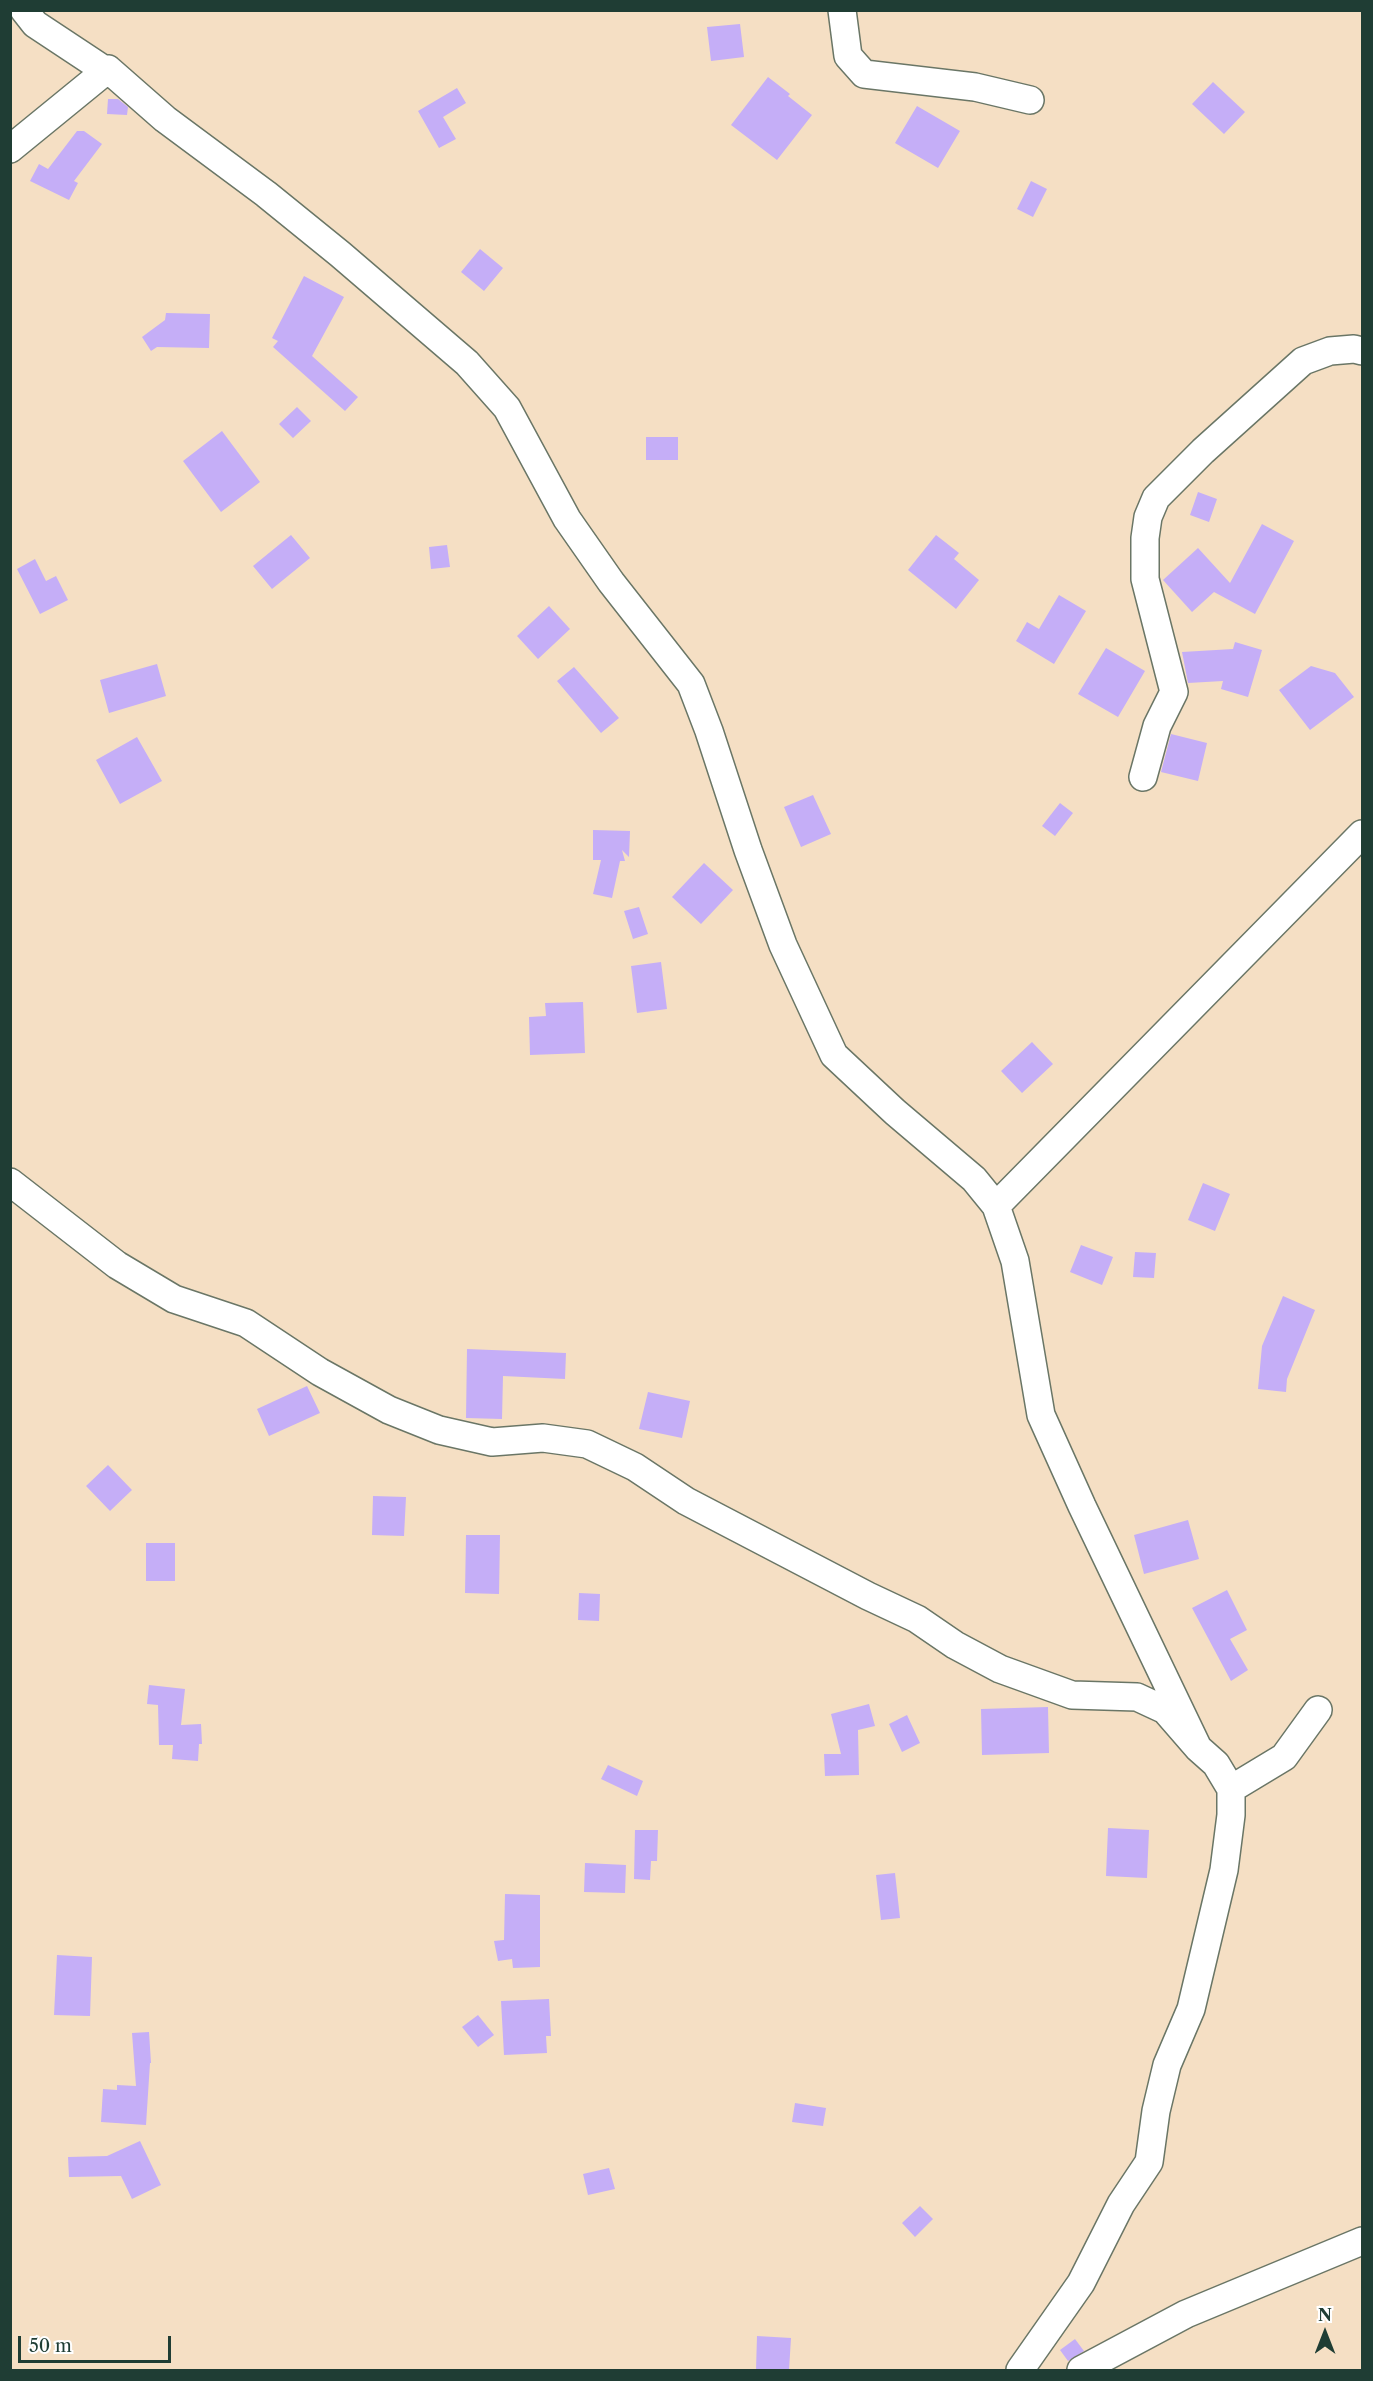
<!DOCTYPE html>
<style>
body{margin:0}
#map{position:relative;width:1373px;height:2381px;overflow:hidden;background:#f5dfc4;font-family:"Libre Caslon Text",serif}
canvas{display:block}
.frame{position:absolute;inset:0;border:12px solid #1f3d34;pointer-events:none}
.north{position:absolute;left:1295px;top:2303px;width:60px;height:60px;-webkit-text-stroke:4px #fff;paint-order:stroke;rotate:0deg;font-size:16px;font-weight:700;line-height:24px;text-align:center;color:#1f3d34}
.north::after{content:'';display:block;margin:auto;width:21px;height:27px;background:#1f3d34;clip-path:polygon(50% 0,100% 100%,50% 72%,0 100%)}
.scale{position:absolute;left:18px;top:2336px;width:153px;height:27px;box-sizing:border-box;border:3px solid #1f3d34;border-top:0;padding-left:8px;font-size:18px;line-height:21px;white-space:nowrap;color:#1f3d34;-webkit-text-stroke:4px #fff;paint-order:stroke}
</style>
<div id="map">
<canvas width="1373" height="2381"></canvas>
<div class="frame"></div>
<div class="north">N</div>
<div class="scale">50 m</div>
</div>
<script>
const ctx = document.querySelector('canvas').getContext('2d');
ctx.lineJoin = 'round';
function fillPath(path, color) {
  ctx.fillStyle = color;
  ctx.fill(path, 'evenodd');
}
function toPath(rows) {
  const path = new Path2D();
  for (const r of rows) {
    path.moveTo(r[0], r[1]);
    for (let i = 2; i < r.length; i += 2) path.lineTo(r[i], r[i + 1]);
  }
  return path;
}
function trace(path, color, width, dash) {
  ctx.strokeStyle = color;
  ctx.lineWidth = width;
  ctx.lineCap = dash ? 'butt' : 'round';
  ctx.setLineDash(dash || []);
  ctx.stroke(path);
}
fillPath(toPath([
 [740,24,744,57,711,61,707,27],
 [768,77,790,94,788,96,812,115,777,160,731,125],
 [1213,82,1245,112,1224,134,1192,104],
 [457,88,466,103,443,117,456,139,439,148,418,111],
 [108,99,118,99,128,107,127,115,107,114],
 [917,106,960,131,938,168,895,143],
 [77,131,84,131,102,144,74,181,78,183,69,200,30,181,39,164,48,169],
 [1031,181,1047,189,1033,217,1017,209],
 [480,249,503,268,484,291,461,272],
 [304,276,344,297,312,356,358,397,345,411,273,347,278,341,272,338],
 [166,313,210,314,209,348,157,347,151,351,142,337,165,320],
 [297,407,311,421,293,438,279,424],
 [222,431,260,482,221,512,183,461],
 [646,437,678,437,678,460,646,460],
 [1198,492,1217,499,1209,522,1190,515],
 [1262,524,1294,541,1255,614,1214,592,1192,612,1163,580,1198,548,1230,583],
 [291,535,310,558,272,589,253,566],
 [936,535,959,553,954,559,979,580,956,609,908,570],
 [447,545,450,567,431,569,429,547],
 [35,559,46,581,56,576,68,600,40,614,17,569],
 [1059,595,1086,611,1054,664,1016,641,1027,622,1039,629],
 [549,606,570,629,538,659,517,636],
 [1235,642,1262,650,1248,697,1221,689,1223,681,1188,683,1182,652,1233,649],
 [1106,648,1145,671,1118,717,1078,694],
 [157,664,166,696,109,713,100,680],
 [1311,666,1335,673,1354,697,1310,730,1279,690],
 [574,667,619,718,601,733,557,681],
 [1171,734,1207,743,1198,781,1161,772],
 [137,737,162,781,120,804,96,760],
 [813,795,831,834,801,847,784,807],
 [1060,803,1073,813,1055,836,1042,826],
 [593,830,630,831,629,857,622,850,625,861,620,861,612,898,593,894,601,860,593,860],
 [704,863,733,890,701,924,672,897],
 [639,907,648,934,633,939,624,911],
 [661,962,667,1009,637,1013,631,966],
 [583,1002,585,1053,530,1055,529,1017,546,1016,545,1003],
 [1032,1042,1053,1064,1022,1093,1001,1071],
 [1203,1183,1230,1194,1215,1231,1188,1220],
 [1081,1245,1113,1257,1102,1285,1070,1272],
 [1135,1252,1156,1253,1154,1278,1133,1277],
 [1283,1296,1315,1310,1287,1379,1286,1392,1258,1389,1262,1346],
 [467,1349,566,1353,565,1379,503,1376,502,1419,466,1418],
 [307,1386,320,1413,269,1436,257,1409],
 [648,1392,690,1401,682,1438,639,1429],
 [108,1465,132,1490,110,1511,86,1486],
 [373,1496,406,1497,404,1536,372,1535],
 [1188,1520,1199,1559,1144,1574,1134,1535],
 [466,1535,500,1535,499,1594,465,1593],
 [146,1543,175,1543,175,1581,146,1581],
 [1227,1590,1247,1630,1230,1639,1248,1670,1231,1681,1192,1608],
 [579,1593,600,1594,599,1621,578,1620],
 [149,1685,185,1689,181,1725,201,1724,202,1744,199,1744,198,1761,172,1759,173,1745,159,1745,158,1705,147,1704],
 [869,1704,875,1726,858,1730,859,1775,825,1776,824,1754,841,1754,831,1714],
 [1048,1707,1049,1753,982,1755,981,1709],
 [907,1715,920,1743,902,1752,889,1724],
 [608,1765,643,1781,637,1796,601,1779],
 [1108,1828,1149,1830,1147,1878,1106,1876],
 [635,1830,658,1830,657,1861,651,1861,650,1880,634,1879],
 [585,1863,626,1865,625,1893,584,1892],
 [895,1873,900,1918,881,1920,876,1875],
 [505,1894,540,1895,540,1967,513,1968,512,1959,498,1961,494,1941,504,1940],
 [57,1955,92,1957,90,2016,54,2015],
 [549,1999,551,2036,546,2036,547,2053,504,2055,501,2001],
 [478,2015,494,2035,478,2047,462,2027],
 [149,2032,151,2063,150,2063,146,2125,101,2122,103,2089,117,2090,117,2085,136,2086,132,2033],
 [795,2103,826,2108,823,2126,792,2122],
 [140,2141,161,2185,132,2199,121,2176,69,2177,68,2157,107,2156],
 [609,2168,615,2189,588,2195,583,2174],
 [920,2206,933,2219,915,2237,902,2223],
 [757,2336,791,2338,789,2370,756,2370],
 [1075,2339,1084,2351,1068,2361,1060,2350]
]), '#c5aef7');
const minor = toPath([
 [24,10,35,24,103,69,108,69,165,119,266,194,340,254,467,363,507,408,567,519,611,582,691,684,709,731,748,850,783,945,834,1055,895,1112,974,1179,996,1206,1015,1261,1041,1415,1082,1506,1198,1748],
 [842,10,848,56,864,74,975,87,1030,100],
 [10,149,108,69],
 [1143,777,1157,726,1174,692,1145,579,1145,538,1148,517,1156,498,1203,451,1303,361,1330,351,1354,349,1362,351],
 [10,1182,117,1265,174,1299,246,1323,320,1372,389,1410,439,1430,492,1442,543,1438,587,1444,635,1467,686,1501,868,1596,917,1619,955,1645,1000,1669,1072,1695,1137,1697,1165,1710,1198,1748,1216,1764,1231,1789,1231,1815,1224,1870,1191,2009,1167,2065,1156,2111,1149,2162,1121,2204,1081,2283,1020,2370],
 [996,1206,1362,834],
 [1231,1789,1284,1757,1318,1710],
 [1081,2370,1186,2314,1362,2241]
]);
trace(minor, '#6a7666', 30);
trace(minor, '#fff', 27);
</script>
